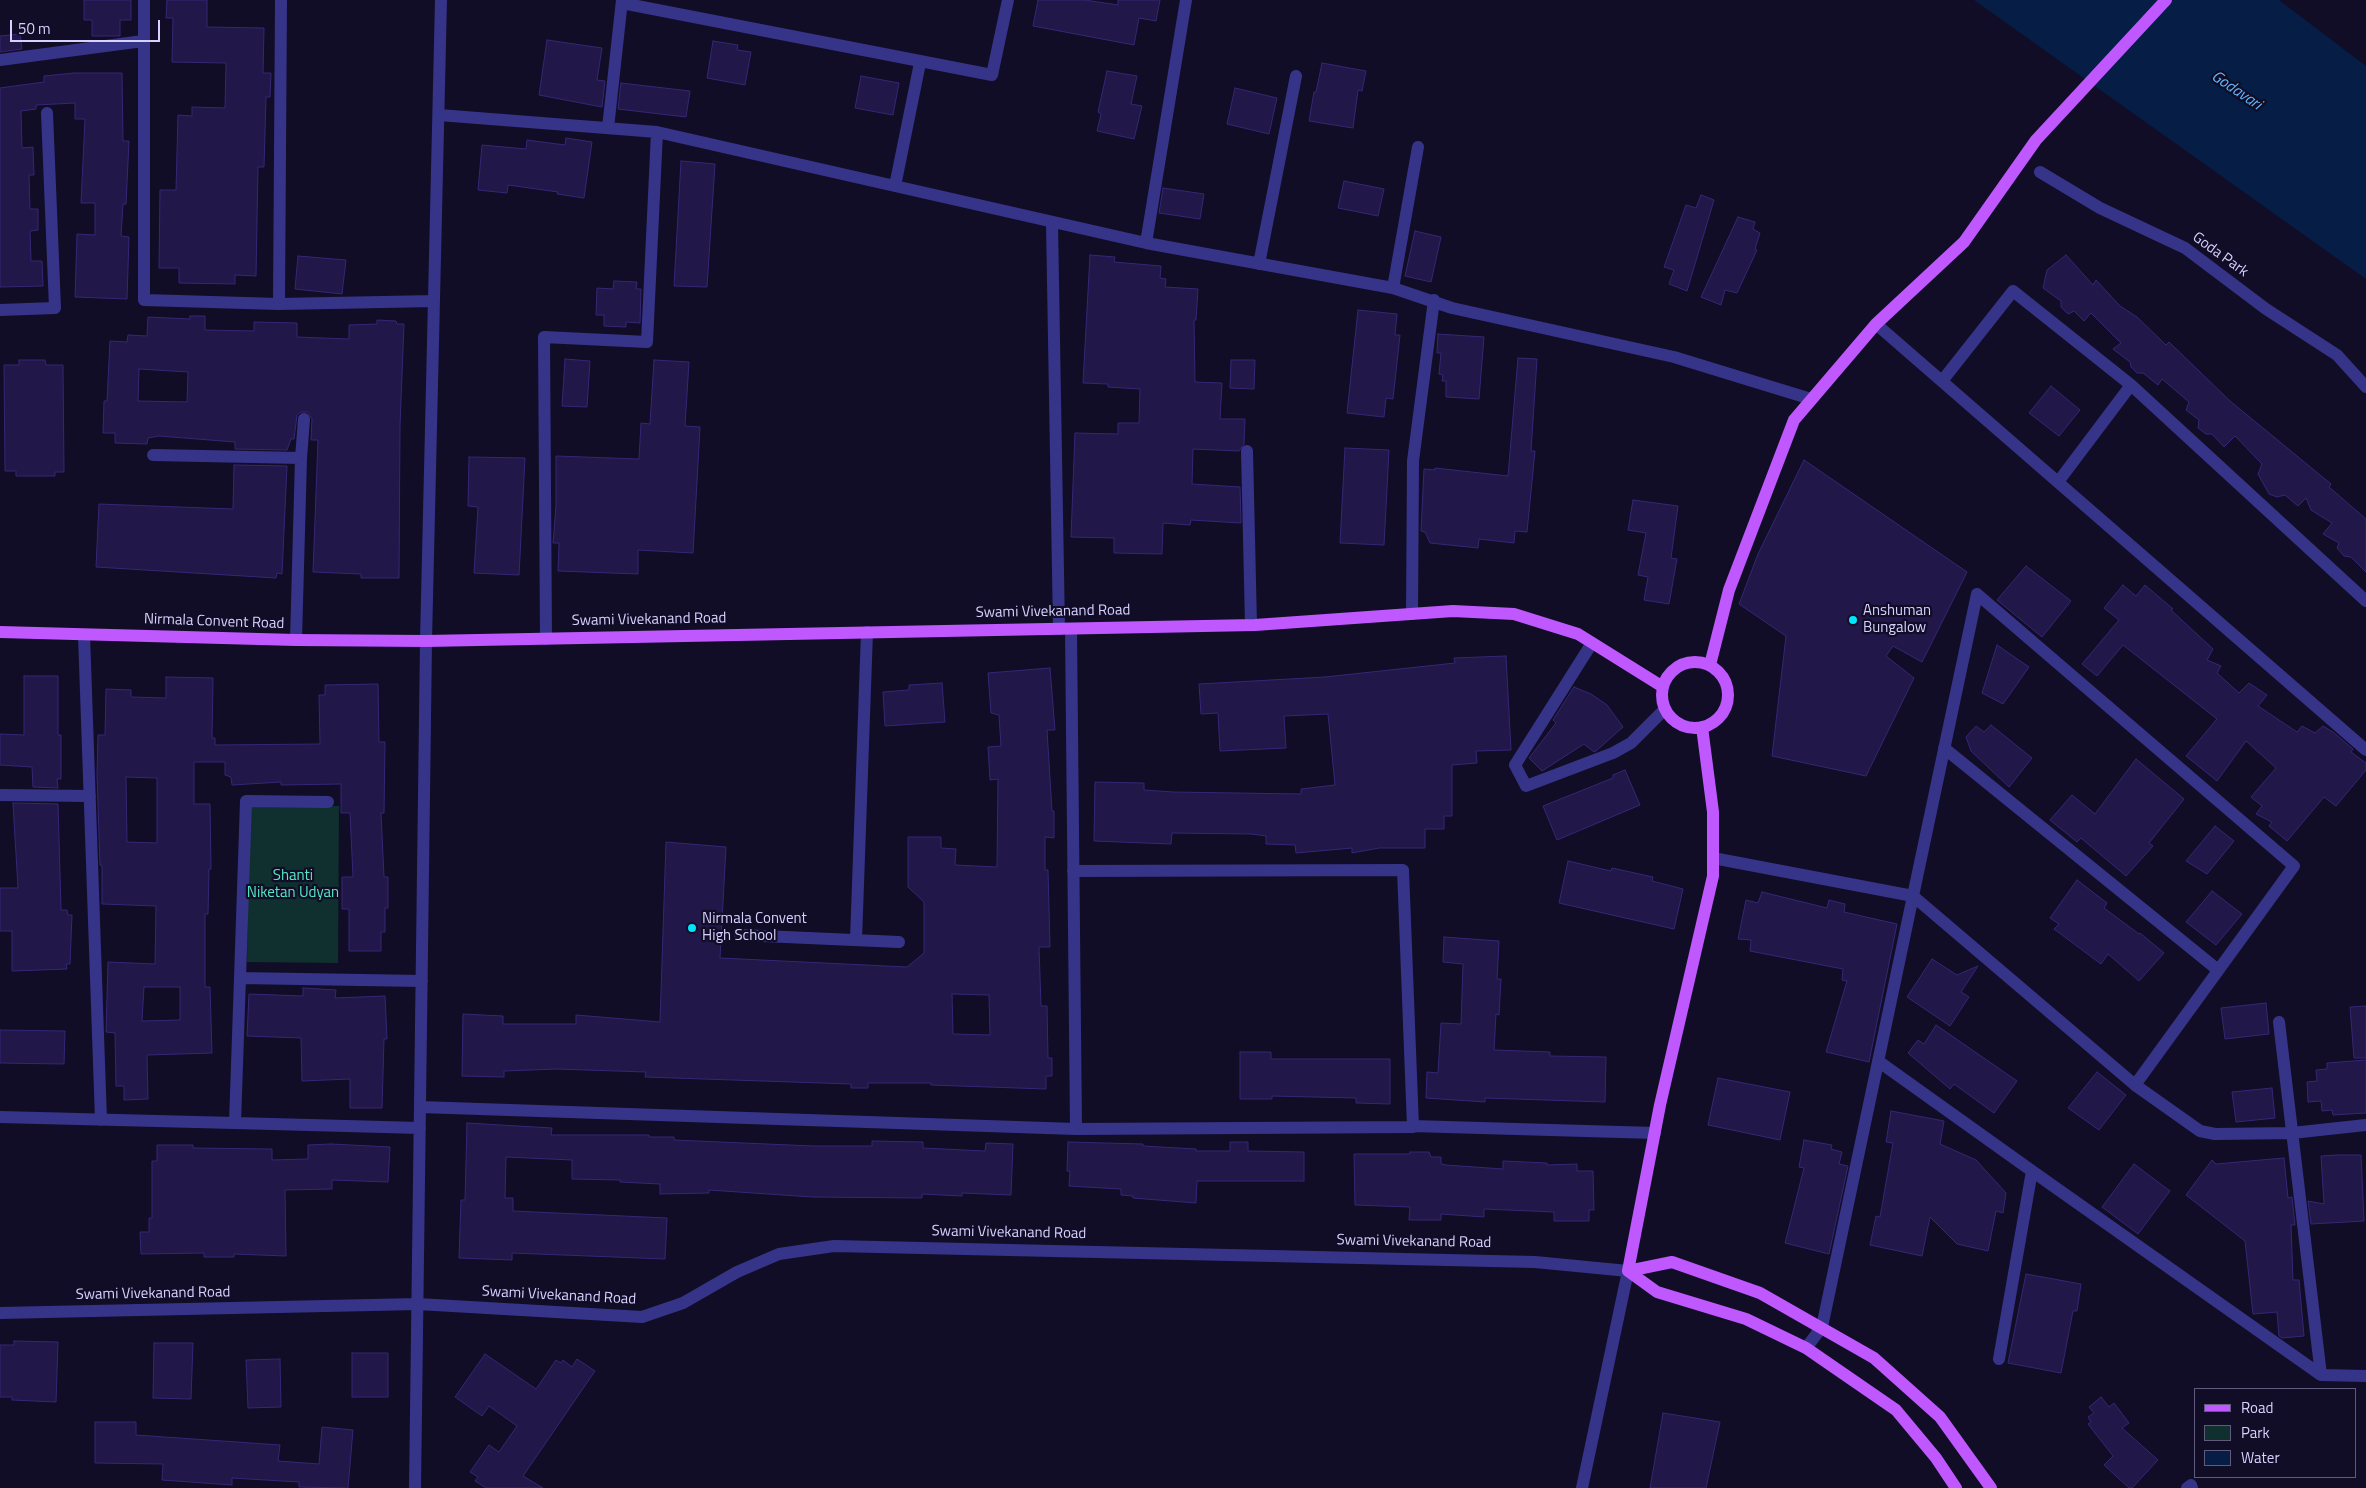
<!DOCTYPE html>
<style>
body{margin:0}
#map{position:relative;width:2366px;height:1488px;overflow:hidden;background:#110d26;font-family:"Titillium Web",sans-serif}
canvas{display:block}
.legend{position:absolute;left:2194px;top:1388px;width:162px;height:90px;box-sizing:border-box;background:#110d26;border:1px solid #605b7d;margin:0;padding:6px 9px;list-style:none;font-size:15px;color:#d6d1ff}
.legend li{display:flex;align-items:center;gap:10px;height:25px}
.legend b{width:25px;border:1px solid #605b7d}
.scale{position:absolute;left:10px;top:20px;width:150px;height:22px;box-sizing:border-box;border:2px solid #d6d1ff;border-top:0;padding-left:6px;font-size:15px;line-height:18px;white-space:nowrap;color:#d6d1ff;-webkit-text-stroke:4px #110d26;paint-order:stroke}
</style>
<div id="map">
<canvas width="2366" height="1488"></canvas>
<ul class="legend">
<li><b style="height:6px;background:#bf58ff"></b>Road</li>
<li><b style="height:14px;background:#0f302f"></b>Park</li>
<li><b style="height:14px;background:#061d46"></b>Water</li>
</ul>
<div class="scale">50 m</div>
</div>
<script>
const ctx = document.querySelector('canvas').getContext('2d');
ctx.lineJoin = 'round';
function fillPath(path, color) {
  ctx.fillStyle = color;
  ctx.fill(path, 'evenodd');
}
function toPath(rows) {
  const path = new Path2D();
  for (const r of rows) {
    if (r.length === 3) {
      path.moveTo(r[0] + r[2], r[1]);
      path.arc(r[0], r[1], r[2], 0, 2 * Math.PI);
      continue;
    }
    path.moveTo(r[0], r[1]);
    for (let i = 2; i < r.length; i += 2) path.lineTo(r[i], r[i + 1]);
  }
  return path;
}
function trace(path, color, width, dash) {
  ctx.strokeStyle = color;
  ctx.lineWidth = width;
  ctx.lineCap = dash ? 'butt' : 'round';
  ctx.setLineDash(dash || []);
  ctx.stroke(path);
}
function drawText(font, color, halo, rows, align = 'center') {
  ctx.font = font + ' "Titillium Web",sans-serif';
  ctx.lineWidth = 4.5;
  ctx.setLineDash([]);
  ctx.textBaseline = 'middle';
  ctx.strokeStyle = halo;
  ctx.fillStyle = color;
  for (const [text, x, y, turn = 0] of rows) {
    ctx.save();
    ctx.translate(x, y);
    ctx.rotate((+turn || 0) * Math.PI / 180);
    ctx.textAlign = isNaN(turn) ? turn : align;
    if (halo) ctx.strokeText(text, 0, 0);
    ctx.fillText(text, 0, 0);
    ctx.restore();
  }
}
fillPath(toPath([
 [249,805,339,806,338,963,247,962]
]), '#0f302f');
fillPath(toPath([
 [1974,0,2279,0,2366,66,2366,279]
]), '#061d46');
const building = toPath([
 [84,0,131,0,131,20,120,20,120,36,92,36,92,20,84,20,84,0],
 [167,0,207,0,207,27,264,28,263,73,271,73,270,97,266,97,264,167,258,167,256,276,235,275,235,284,179,283,179,268,159,268,160,190,176,190,178,115,192,116,192,107,225,108,226,63,172,62,173,18,166,18,167,0],
 [1038,0,1085,0,1118,5,1118,0,1160,0,1156,21,1139,18,1134,45,1033,26,1038,0],
 [20,34,22,49,0,52,0,36,20,34],
 [547,40,602,48,597,80,605,81,602,107,539,95,547,40],
 [713,41,738,45,737,50,751,52,745,85,707,78,713,41],
 [1322,63,1366,71,1362,91,1358,90,1353,128,1309,121,1314,92,1316,92,1322,63],
 [1107,71,1137,76,1131,104,1142,106,1134,139,1097,131,1101,114,1098,112,1107,71],
 [74,73,122,73,123,141,129,141,126,204,123,204,121,236,129,237,127,299,75,297,77,234,95,235,95,203,81,203,85,119,75,119,75,103,36,105,36,109,21,111,22,148,33,147,34,175,29,175,30,209,38,209,38,230,30,231,31,261,42,261,43,286,0,287,0,88,44,82,44,76,74,73],
 [861,76,899,83,893,115,855,108,861,76],
 [621,83,690,91,686,117,618,109,621,83],
 [1235,88,1277,98,1269,134,1227,124,1235,88],
 [566,138,592,142,584,198,557,194,558,192,508,185,507,193,478,190,482,145,526,149,527,140,565,145,566,138],
 [681,161,715,164,707,287,674,286,681,161],
 [1344,181,1384,189,1378,216,1338,208,1344,181],
 [1163,188,1204,194,1200,219,1159,213,1163,188],
 [1701,195,1714,200,1687,291,1669,284,1674,270,1664,267,1686,205,1696,208,1701,195],
 [1738,217,1755,222,1753,229,1760,233,1755,249,1757,250,1737,293,1725,290,1721,305,1701,297,1738,217],
 [1415,231,1441,237,1431,282,1405,276,1415,231],
 [1090,255,1115,257,1114,262,1161,266,1160,278,1166,279,1165,287,1198,289,1196,320,1194,320,1195,382,1222,383,1220,419,1245,419,1244,444,1239,451,1193,449,1192,484,1240,487,1241,523,1191,520,1190,525,1163,523,1162,554,1114,553,1114,538,1071,537,1075,433,1118,434,1118,423,1139,423,1140,389,1108,387,1108,384,1083,383,1090,255],
 [2066,255,2093,285,2096,280,2120,306,2137,317,2166,345,2169,342,2230,401,2331,484,2329,487,2366,519,2366,572,2351,557,2344,556,2337,548,2339,543,2323,534,2332,523,2311,510,2306,498,2298,506,2285,495,2277,497,2269,494,2258,474,2262,464,2235,436,2224,447,2212,434,2206,434,2198,428,2199,420,2186,410,2189,402,2162,379,2158,385,2143,373,2137,373,2131,367,2130,362,2113,349,2121,343,2091,313,2084,321,2074,311,2068,314,2061,307,2061,301,2043,288,2047,270,2066,255],
 [298,256,346,260,342,294,295,289,298,256],
 [614,281,637,282,636,289,641,289,640,323,626,322,626,327,604,326,604,315,596,315,597,288,613,289,614,281],
 [1358,310,1397,314,1395,335,1400,335,1393,399,1386,398,1384,417,1347,413,1358,310],
 [190,316,205,316,205,330,254,331,254,322,297,323,297,337,349,339,349,325,377,324,377,320,396,321,397,324,404,324,400,426,399,578,361,578,361,574,313,572,318,440,311,440,312,419,308,412,301,412,297,415,294,439,291,439,287,450,235,449,235,442,159,436,148,438,147,444,115,443,115,433,103,433,104,401,107,401,110,341,127,342,128,335,147,336,148,317,190,319,190,316],
 [139,369,188,372,187,402,138,401,139,369],
 [1438,334,1484,337,1479,399,1446,397,1446,381,1442,381,1443,375,1439,374,1441,353,1437,353,1438,334],
 [1518,358,1537,359,1531,451,1535,451,1527,532,1515,531,1514,543,1479,539,1478,548,1430,543,1425,532,1421,531,1424,469,1435,470,1435,468,1508,476,1518,358],
 [565,359,590,361,587,407,562,406,565,359],
 [19,360,45,360,46,365,63,365,64,472,55,472,55,476,16,476,16,471,5,471,4,365,19,365,19,360],
 [654,360,689,362,685,426,700,427,693,553,638,550,638,574,558,571,559,543,553,543,556,506,556,456,639,459,641,423,650,424,654,360],
 [1231,360,1255,360,1254,389,1230,388,1231,360],
 [2051,386,2080,410,2059,436,2029,413,2051,386],
 [1345,448,1389,450,1384,545,1340,543,1345,448],
 [469,457,525,458,519,575,474,573,478,507,468,506,469,457],
 [1804,460,1967,572,1922,662,1893,646,1886,656,1914,678,1866,776,1772,756,1786,636,1739,604,1758,554,1804,460],
 [234,465,287,466,282,574,277,573,276,578,96,567,99,504,233,509,234,465],
 [1633,500,1678,506,1671,558,1677,559,1669,604,1644,600,1648,577,1638,575,1646,533,1628,530,1633,500],
 [2026,566,2071,601,2042,637,1997,600,2026,566],
 [2123,585,2136,596,2145,585,2173,609,2171,610,2213,649,2207,660,2221,666,2217,673,2239,693,2249,683,2267,695,2258,706,2297,732,2302,726,2315,733,2323,726,2333,732,2353,749,2351,752,2366,763,2366,770,2336,806,2324,797,2287,841,2269,826,2272,822,2256,814,2262,806,2251,797,2276,768,2246,741,2217,781,2186,756,2217,719,2123,645,2097,676,2082,664,2119,620,2104,608,2123,585],
 [1997,645,2029,667,2003,704,1982,693,1997,645],
 [1506,656,1511,750,1476,751,1477,763,1452,765,1452,816,1444,816,1444,829,1425,829,1425,848,1379,848,1352,853,1352,848,1296,853,1295,845,1266,844,1266,836,1252,834,1172,833,1171,844,1094,841,1095,782,1144,783,1144,790,1173,792,1301,794,1301,789,1335,785,1328,714,1284,716,1286,748,1220,751,1218,713,1201,714,1199,684,1325,677,1455,663,1454,658,1506,656],
 [1050,668,1055,730,1047,730,1052,811,1054,811,1054,838,1045,837,1045,870,1048,870,1050,947,1039,947,1041,1006,1047,1006,1048,1058,1052,1058,1052,1076,1046,1076,1046,1089,931,1085,931,1083,868,1083,868,1088,851,1088,851,1084,645,1077,646,1072,557,1069,504,1071,504,1077,462,1076,463,1014,503,1016,503,1024,576,1024,576,1015,660,1022,666,842,726,847,720,958,907,967,924,953,924,902,908,887,908,837,941,837,941,848,956,849,955,865,997,867,998,779,990,780,988,747,1001,746,999,715,991,713,988,673,1050,668],
 [952,994,989,995,990,1035,953,1034,952,994],
 [24,676,58,676,58,735,61,735,61,779,57,779,58,788,33,787,32,767,0,765,0,734,24,735,24,676],
 [166,677,213,678,212,738,215,738,215,745,320,744,319,695,325,695,325,685,378,684,379,742,385,742,384,813,381,813,384,877,388,877,388,908,385,908,385,932,381,932,381,951,349,951,349,909,342,909,342,877,353,877,350,813,341,813,341,784,281,785,281,782,232,785,231,777,225,775,225,762,194,762,194,804,210,804,211,869,209,869,208,914,205,914,205,987,210,987,212,1053,147,1055,148,1099,124,1100,124,1086,116,1086,115,1033,106,1032,108,962,155,964,156,906,102,904,102,866,100,865,97,774,98,735,105,735,106,689,131,690,131,697,166,698,166,677],
 [126,777,157,778,157,843,127,842,126,777],
 [144,987,180,987,180,1020,142,1021,144,987],
 [942,683,945,722,885,726,883,692,909,690,909,685,942,683],
 [1574,687,1591,694,1607,705,1623,727,1596,751,1594,752,1584,744,1542,771,1529,758,1556,723,1553,720,1574,687],
 [1991,725,2032,758,2009,787,1971,751,1966,737,1976,726,1984,732,1991,725],
 [2136,759,2184,799,2149,843,2153,846,2126,876,2081,838,2077,842,2050,820,2072,795,2095,814,2136,759],
 [1625,770,1640,805,1557,840,1543,806,1613,778,1613,775,1625,770],
 [13,803,58,804,61,910,67,910,68,915,72,915,70,964,66,964,67,969,12,971,12,931,0,931,0,888,18,888,13,803],
 [2215,826,2234,841,2207,874,2186,861,2215,826],
 [1568,861,1611,871,1612,868,1653,877,1652,881,1683,889,1674,929,1559,903,1568,861],
 [2077,880,2107,903,2104,908,2139,934,2140,933,2164,953,2139,981,2108,954,2101,964,2054,929,2059,924,2050,918,2077,880],
 [2212,891,2242,914,2216,945,2186,922,2212,891],
 [1762,892,1827,908,1829,900,1845,904,1844,912,1897,924,1869,1062,1826,1052,1847,981,1842,980,1843,969,1750,951,1751,940,1738,939,1746,900,1758,903,1762,892],
 [1444,937,1499,941,1497,979,1501,979,1499,1015,1496,1014,1494,1050,1550,1052,1550,1056,1606,1057,1605,1102,1485,1098,1485,1102,1426,1098,1427,1072,1438,1073,1441,1023,1461,1024,1463,964,1443,962,1444,937],
 [1932,959,1957,975,1978,966,1961,992,1969,997,1950,1026,1907,997,1932,959],
 [303,988,336,990,335,998,385,996,387,1039,384,1039,382,1108,350,1108,350,1079,302,1081,301,1038,247,1036,249,994,303,996,303,988],
 [2266,1003,2269,1034,2225,1039,2221,1008,2266,1003],
 [2366,1006,2366,1058,2354,1058,2350,1007,2366,1006],
 [1936,1025,2017,1081,1994,1113,1954,1084,1950,1089,1908,1053,1918,1040,1924,1044,1936,1025],
 [0,1030,65,1031,64,1064,0,1063,0,1030],
 [1240,1052,1271,1052,1271,1059,1390,1059,1390,1104,1356,1103,1356,1098,1272,1096,1272,1099,1240,1099,1240,1052],
 [2366,1060,2366,1113,2333,1115,2332,1110,2322,1111,2321,1101,2308,1102,2307,1082,2317,1081,2316,1070,2327,1069,2327,1063,2366,1060],
 [2097,1072,2126,1095,2099,1130,2068,1108,2097,1072],
 [1718,1078,1790,1092,1780,1140,1708,1125,1718,1078],
 [2272,1088,2275,1118,2236,1122,2232,1092,2272,1088],
 [1891,1111,1944,1121,1940,1144,1976,1160,2006,1193,2003,1213,1996,1211,1988,1251,1957,1244,1930,1217,1922,1256,1870,1245,1876,1216,1880,1217,1893,1143,1886,1142,1891,1111],
 [467,1123,552,1128,551,1135,649,1135,649,1137,674,1137,674,1140,813,1146,872,1146,872,1141,923,1142,923,1148,985,1151,986,1143,1013,1144,1011,1195,962,1193,962,1196,922,1194,922,1198,812,1197,709,1190,709,1193,660,1194,660,1184,620,1182,620,1180,572,1179,572,1160,506,1157,505,1198,513,1198,513,1211,667,1218,665,1259,512,1253,512,1260,459,1258,461,1200,465,1200,467,1123],
 [1804,1140,1832,1145,1831,1149,1842,1152,1839,1164,1848,1166,1829,1254,1785,1243,1804,1168,1799,1167,1804,1140],
 [1068,1142,1143,1144,1143,1146,1196,1149,1196,1151,1230,1151,1230,1142,1248,1142,1248,1151,1304,1152,1304,1181,1197,1181,1196,1203,1133,1198,1133,1196,1121,1195,1121,1189,1069,1186,1070,1171,1067,1171,1068,1142],
 [331,1144,390,1147,388,1182,332,1180,332,1189,285,1190,286,1256,234,1254,234,1257,204,1257,204,1253,141,1254,140,1232,149,1232,149,1218,152,1218,152,1161,157,1161,157,1145,193,1145,193,1148,272,1149,272,1160,308,1159,308,1145,331,1144],
 [1410,1152,1429,1152,1431,1157,1441,1157,1441,1164,1446,1165,1503,1169,1503,1161,1547,1163,1547,1165,1577,1164,1577,1171,1593,1171,1594,1210,1589,1210,1589,1221,1554,1221,1554,1212,1484,1209,1484,1217,1441,1214,1441,1220,1409,1220,1410,1207,1355,1205,1354,1154,1410,1154,1410,1152],
 [2337,1155,2361,1155,2364,1221,2311,1224,2308,1201,2324,1204,2321,1156,2337,1155],
 [2284,1158,2288,1198,2292,1197,2295,1225,2291,1225,2293,1280,2299,1280,2304,1336,2282,1338,2279,1336,2277,1312,2253,1314,2245,1241,2186,1195,2212,1160,2216,1164,2284,1158],
 [2134,1164,2170,1191,2138,1234,2102,1207,2134,1164],
 [2026,1274,2081,1284,2077,1311,2073,1311,2061,1373,2008,1363,2026,1274],
 [14,1341,58,1342,56,1402,12,1400,12,1397,0,1397,0,1345,14,1345,14,1341],
 [154,1343,193,1343,191,1399,153,1398,154,1343],
 [352,1353,388,1353,388,1397,352,1397,352,1353],
 [485,1354,536,1389,556,1360,561,1363,563,1360,572,1367,577,1359,595,1371,523,1476,543,1488,486,1488,475,1481,478,1477,470,1472,489,1445,499,1452,517,1426,489,1406,482,1416,455,1397,485,1354],
 [280,1359,281,1407,248,1408,246,1360,280,1359],
 [2101,1397,2109,1407,2114,1403,2129,1423,2122,1428,2158,1460,2132,1488,2129,1488,2104,1465,2113,1456,2088,1424,2091,1422,2088,1417,2094,1413,2089,1407,2101,1397],
 [1663,1413,1720,1422,1706,1488,1650,1488,1663,1413],
 [95,1422,136,1422,136,1435,280,1445,278,1461,319,1464,322,1427,353,1430,348,1488,299,1487,299,1482,232,1478,232,1485,162,1480,163,1464,95,1463,95,1422]
]);
fillPath(building, '#211748');
trace(building, '#362776', 1);
trace(toPath([
 [144,0,144,300,279,304,434,301],
 [622,3,992,75,1008,0],
 [0,60,143,41],
 [439,115,657,132,1146,243,1393,288,1452,308,1674,357,1811,399],
 [608,128,622,0],
 [2040,172,2100,208,2185,248,2266,309,2337,355,2366,387],
 [895,186,920,63],
 [1052,223,1059,629],
 [1146,243,1186,0],
 [1259,264,1296,76],
 [1393,288,1418,147],
 [279,304,281,0],
 [0,310,55,308,47,113],
 [1876,324,2366,750],
 [1942,381,2013,291,2131,385],
 [1247,451,1251,625],
 [153,455,301,458],
 [2058,482,2131,385,2366,601],
 [1412,614,1413,461,1434,300],
 [84,635,101,1120],
 [546,639,544,337,647,342,657,132],
 [296,640,301,458,304,419],
 [1592,643,1515,765,1526,786,1613,753,1631,743,1665,709],
 [1944,748,2218,970],
 [0,795,90,796],
 [328,802,246,801,240,978,422,981],
 [1713,858,1913,896,2135,1085,2294,866,1977,594,1913,896,1822,1327,1806,1348],
 [1073,871,1403,870,1413,1127,1076,1129],
 [740,935,899,942],
 [856,940,867,632],
 [240,978,235,1123,420,1128],
 [1878,1061,2032,1171,1999,1359],
 [2135,1085,2200,1131,2215,1134,2292,1133,2366,1125],
 [420,1107,1076,1129,1071,629],
 [0,1117,235,1123],
 [1412,1126,1655,1133],
 [2032,1171,2321,1375,2279,1022],
 [0,1313,418,1304,642,1317,683,1303,737,1272,779,1254,834,1246,1535,1262,1628,1271,1582,1488],
 [2321,1375,2366,1376],
 [415,1488,426,641,441,0],
 [2187,1488,2191,1485,2192,1488]
]), '#363488', 12);
trace(toPath([
 [0,632,296,640,426,641,1255,625,1453,611,1514,614,1578,634,1663,687],
 [1695,695,33],
 [1710,665,1729,590,1794,420,1876,324,1964,242,2036,140,2166,0],
 [1628,1271,1660,1105,1713,876,1713,812,1702,727],
 [1628,1271,1672,1262,1760,1293,1874,1358,1940,1417,1991,1488],
 [1628,1271,1657,1292,1746,1319,1806,1348,1896,1410,1936,1458,1956,1488]
]), '#bf58ff', 12);
for (const [x, y, r, color] of [
 [1853,620,5,"#00e5fc"],
 [692,928,5,"#00e5fc"]
]) {
  const dot = new Path2D();
  dot.arc(x, y, r, 0, 2 * Math.PI);
  ctx.fillStyle = color;
  ctx.fill(dot);
  trace(dot, '#110d26', 2);
}
drawText('15px', '#d6d1ff', '#110d26', [
 ["Goda Park",2220,255,36],
 ["Swami Vivekanand Road",1053,612,-1],
 ["Swami Vivekanand Road",649,620,-1],
 ["Nirmala Convent Road",214,622,2],
 ["Swami Vivekanand Road",1009,1233,1],
 ["Swami Vivekanand Road",1414,1242,1],
 ["Swami Vivekanand Road",153,1294,-1],
 ["Swami Vivekanand Road",559,1296,3]
]);
drawText('15px', '#d6d1ff', '#110d26', [
 ["Anshuman",1863,611],
 ["Bungalow",1863,628],
 ["Nirmala Convent",702,919],
 ["High School",702,936]
], 'left');
drawText('15px', '#53e9c2', '#110d26', [
 ["Shanti",293,876],
 ["Niketan Udyan",293,893]
]);
drawText('italic 16px', '#5fb6ff', '#110d26', [
 ["Godavari",2236,91,34]
]);
</script>
